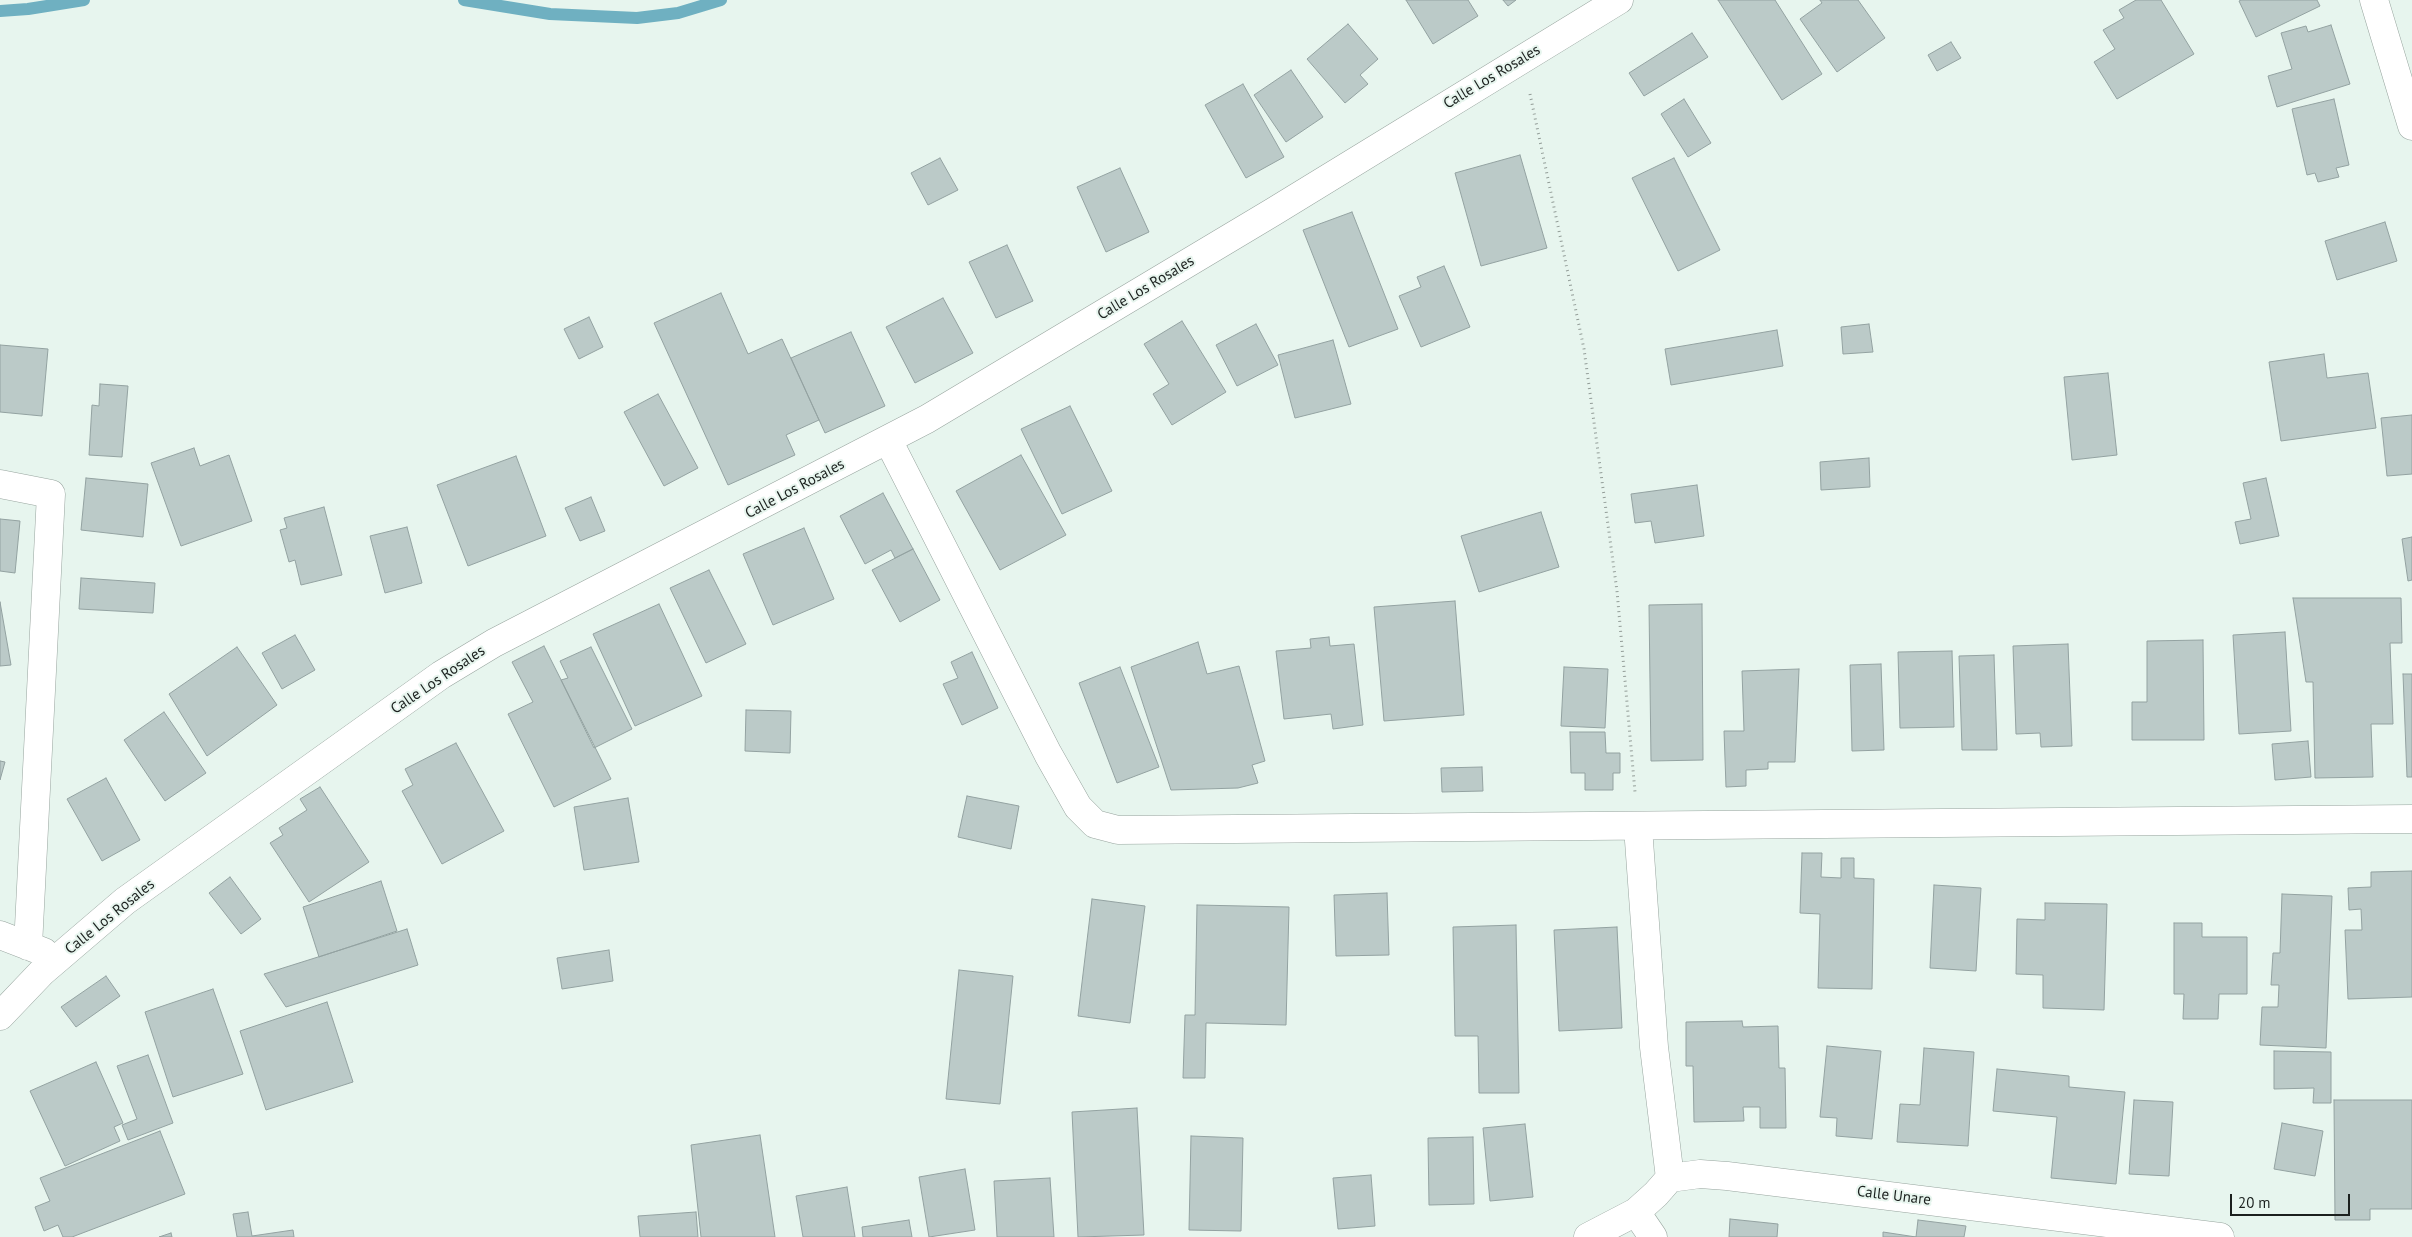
<!DOCTYPE html>
<style>
body{margin:0}
#map{position:relative;width:2412px;height:1237px;overflow:hidden;background:#e7f5ee;font-family:"PT Sans",sans-serif}
canvas{display:block}
.scale{position:absolute;left:2230px;top:1194px;width:120px;height:22px;box-sizing:border-box;border:2px solid #1b201e;border-top:0;padding-left:6px;font-size:15px;line-height:18px;white-space:nowrap;color:#1b201e;-webkit-text-stroke:4px #e7f5ee;paint-order:stroke}
</style>
<div id="map">
<canvas width="2412" height="1237"></canvas>
<div class="scale">20 m</div>
</div>
<script>
const ctx = document.querySelector('canvas').getContext('2d');
ctx.lineJoin = 'round';
function toPath(rows) {
  const path = new Path2D();
  for (const r of rows) {
    path.moveTo(r[0], r[1]);
    for (let i = 2; i < r.length; i += 2) path.lineTo(r[i], r[i + 1]);
  }
  return path;
}
function trace(path, color, width, dash) {
  ctx.strokeStyle = color;
  ctx.lineWidth = width;
  ctx.lineCap = dash ? 'butt' : 'round';
  ctx.setLineDash(dash || []);
  ctx.stroke(path);
}
function fillPath(path, color) {
  ctx.fillStyle = color;
  ctx.fill(path, 'evenodd');
}
function drawText(font, color, halo, rows, align = 'center') {
  ctx.font = font + ' "PT Sans",sans-serif';
  ctx.lineWidth = 4;
  ctx.setLineDash([]);
  ctx.textBaseline = 'middle';
  ctx.strokeStyle = halo;
  ctx.fillStyle = color;
  for (const [text, x, y, turn = 0] of rows) {
    ctx.save();
    ctx.translate(x, y);
    ctx.rotate((+turn || 0) * Math.PI / 180);
    ctx.textAlign = isNaN(turn) ? turn : align;
    if (halo) ctx.strokeText(text, 0, 0);
    ctx.fillText(text, 0, 0);
    ctx.restore();
  }
}
trace(toPath([
 [464,0,550,14,637,18,678,13,721,0],
 [0,11,28,9,84,0]
]), '#6fb0c1', 12);
const building = toPath([
 [1406,0,1468,0,1478,16,1433,44,1406,0],
 [1503,0,1516,0,1508,6,1503,0],
 [1718,0,1775,0,1822,74,1782,100,1718,0],
 [1820,0,1858,0,1885,38,1837,72,1800,19,1822,3,1820,0],
 [2136,0,2161,0,2194,54,2117,99,2094,62,2115,49,2103,30,2124,18,2119,10,2136,0],
 [2241,0,2317,0,2320,6,2256,37,2239,1,2241,0],
 [1348,24,1378,59,1360,75,1368,84,1345,103,1307,59,1348,24],
 [2331,25,2350,84,2277,107,2268,76,2292,69,2281,33,2306,26,2308,32,2331,25],
 [1692,33,1708,57,1644,96,1629,73,1692,33],
 [1951,42,1961,58,1937,71,1928,55,1951,42],
 [1291,70,1323,117,1286,142,1254,95,1291,70],
 [1243,84,1284,157,1246,178,1205,105,1243,84],
 [1684,99,1711,143,1688,157,1661,114,1684,99],
 [2334,99,2349,165,2336,168,2339,177,2318,182,2315,173,2307,175,2292,109,2334,99],
 [1520,155,1547,248,1481,266,1455,173,1520,155],
 [940,158,958,190,928,205,911,173,940,158],
 [1674,158,1720,250,1678,271,1632,178,1674,158],
 [1120,168,1149,232,1106,252,1077,187,1120,168],
 [1352,212,1398,329,1349,347,1303,230,1352,212],
 [2385,222,2397,261,2337,280,2325,241,2385,222],
 [1007,245,1033,301,996,318,969,262,1007,245],
 [1444,266,1470,327,1421,347,1399,296,1421,287,1417,277,1444,266],
 [721,293,748,354,782,339,819,420,786,435,795,455,728,485,654,323,721,293],
 [943,298,973,353,915,383,886,327,943,298],
 [589,317,603,347,579,359,564,329,589,317],
 [1182,321,1226,392,1172,425,1153,394,1169,384,1144,344,1182,321],
 [1256,324,1278,365,1237,386,1216,345,1256,324],
 [1869,324,1873,352,1843,354,1841,327,1869,324],
 [1777,330,1783,366,1671,385,1665,349,1777,330],
 [851,332,885,406,825,433,791,358,851,332],
 [1333,340,1351,404,1295,418,1278,355,1333,340],
 [0,345,48,349,42,416,0,412,0,345],
 [2324,354,2327,378,2368,373,2376,428,2281,441,2269,362,2324,354],
 [2108,373,2117,455,2072,460,2064,377,2108,373],
 [100,384,128,386,122,457,89,455,92,405,99,406,100,384],
 [658,394,698,468,664,486,624,412,658,394],
 [1070,406,1112,491,1062,514,1021,429,1070,406],
 [2412,415,2412,474,2387,476,2381,418,2412,415],
 [194,448,200,466,229,455,252,521,181,546,151,463,194,448],
 [1021,455,1066,535,1000,570,956,491,1021,455],
 [516,456,546,536,468,566,437,485,516,456],
 [1869,458,1870,487,1821,490,1820,462,1869,458],
 [86,478,148,484,143,537,81,530,86,478],
 [2266,478,2279,536,2240,544,2235,522,2251,519,2243,483,2266,478],
 [1697,485,1704,536,1655,543,1651,521,1635,523,1631,494,1697,485],
 [883,493,913,549,895,558,891,550,865,564,840,516,883,493],
 [591,497,605,531,580,541,565,508,591,497],
 [324,507,342,575,301,585,295,560,289,562,280,530,287,528,284,518,324,507],
 [1541,512,1559,567,1479,592,1461,536,1541,512],
 [0,519,20,521,15,573,0,571,0,519],
 [407,527,422,583,385,593,370,536,407,527],
 [804,528,834,599,773,625,743,554,804,528],
 [2412,537,2412,580,2408,581,2402,539,2412,537],
 [913,549,940,600,900,622,872,570,913,549],
 [709,570,746,644,706,663,670,588,709,570],
 [81,578,155,583,153,613,79,609,81,578],
 [2293,598,2401,598,2402,643,2390,643,2393,724,2371,724,2373,777,2315,778,2313,682,2306,682,2293,598],
 [1455,601,1464,715,1384,721,1374,607,1455,601],
 [0,602,11,665,0,666,0,602],
 [659,604,702,696,635,726,593,634,659,604],
 [1702,604,1703,760,1651,761,1649,605,1702,604],
 [2285,632,2291,731,2239,734,2233,635,2285,632],
 [295,635,315,670,282,689,262,653,295,635],
 [1329,637,1330,646,1354,644,1363,725,1333,729,1331,714,1284,719,1276,651,1311,648,1310,639,1329,637],
 [2203,640,2204,740,2132,740,2132,702,2147,702,2147,641,2203,640],
 [1198,642,1207,674,1239,666,1265,761,1252,765,1258,783,1238,788,1171,790,1131,667,1198,642],
 [2068,644,2072,746,2041,747,2040,733,2016,734,2013,646,2068,644],
 [544,646,611,779,554,807,508,714,533,702,512,662,544,646],
 [237,647,277,705,207,756,169,694,237,647],
 [591,647,632,729,594,748,561,680,568,678,560,661,591,647],
 [1952,651,1954,727,1900,728,1898,652,1952,651],
 [972,652,998,708,962,725,943,684,958,678,951,662,972,652],
 [1994,655,1997,750,1962,750,1959,656,1994,655],
 [1881,664,1884,750,1852,751,1850,665,1881,664],
 [1120,667,1159,767,1117,783,1079,683,1120,667],
 [1564,667,1608,669,1605,728,1561,726,1564,667],
 [1799,669,1795,762,1768,762,1768,769,1746,770,1746,786,1726,787,1724,731,1744,731,1742,671,1799,669],
 [2403,674,2412,674,2412,777,2407,777,2403,674],
 [746,710,791,711,790,753,745,751,746,710],
 [164,712,206,773,165,801,124,740,164,712],
 [1570,732,1605,732,1606,753,1620,753,1620,773,1613,773,1613,790,1585,790,1585,773,1571,773,1570,732],
 [2308,741,2311,777,2275,780,2272,744,2308,741],
 [456,743,504,831,442,864,402,791,413,785,405,769,456,743],
 [0,761,5,762,0,780,0,761],
 [1482,767,1483,791,1442,792,1441,768,1482,767],
 [106,778,140,840,102,861,67,799,106,778],
 [320,787,369,862,309,902,270,843,283,835,279,828,307,810,300,799,320,787],
 [967,796,1019,806,1011,849,958,837,967,796],
 [628,798,639,862,584,870,574,807,628,798],
 [1802,853,1822,853,1821,877,1841,878,1841,858,1854,858,1854,878,1874,879,1872,989,1818,988,1820,914,1800,913,1802,853],
 [2412,871,2412,997,2348,999,2345,930,2362,930,2361,909,2349,910,2348,888,2371,887,2371,872,2412,871],
 [230,877,261,919,241,934,209,893,230,877],
 [381,881,397,931,319,957,303,907,381,881],
 [1934,885,1981,888,1976,971,1930,968,1934,885],
 [1387,893,1389,955,1336,956,1334,895,1387,893],
 [2282,894,2332,896,2326,1048,2260,1045,2262,1007,2278,1007,2279,985,2271,985,2273,953,2280,953,2282,894],
 [1092,899,1145,906,1130,1023,1078,1016,1092,899],
 [2045,903,2107,904,2104,1010,2043,1008,2043,975,2016,974,2017,919,2045,920,2045,903],
 [1197,905,1289,907,1286,1025,1206,1023,1205,1078,1183,1078,1185,1015,1195,1015,1197,905],
 [2174,923,2202,923,2202,937,2247,937,2247,994,2219,994,2218,1019,2183,1019,2184,994,2174,994,2174,923],
 [1516,925,1519,1093,1479,1093,1478,1036,1455,1036,1453,927,1516,925],
 [1617,927,1622,1028,1559,1031,1554,930,1617,927],
 [407,929,418,965,286,1007,264,974,407,929],
 [609,950,613,981,562,989,557,958,609,950],
 [959,970,1013,976,1000,1104,946,1099,959,970],
 [106,976,120,996,76,1027,61,1007,106,976],
 [213,989,243,1074,173,1097,145,1012,213,989],
 [327,1002,353,1082,266,1110,240,1031,327,1002],
 [1742,1021,1743,1027,1778,1026,1779,1068,1785,1068,1786,1128,1760,1128,1760,1107,1743,1107,1744,1121,1694,1122,1693,1066,1686,1066,1686,1022,1742,1021],
 [1827,1046,1881,1051,1872,1139,1836,1136,1837,1118,1820,1117,1827,1046],
 [1924,1048,1974,1052,1968,1146,1897,1142,1900,1104,1920,1105,1924,1048],
 [2274,1051,2331,1052,2331,1103,2313,1103,2314,1088,2274,1089,2274,1051],
 [148,1055,173,1123,128,1140,122,1125,137,1119,117,1066,148,1055],
 [96,1062,123,1123,114,1127,120,1141,65,1166,30,1091,96,1062],
 [1997,1069,2069,1076,2069,1087,2125,1092,2116,1184,2051,1178,2057,1117,1993,1111,1997,1069],
 [2134,1100,2173,1102,2169,1176,2129,1174,2134,1100],
 [2334,1100,2412,1100,2412,1209,2370,1209,2370,1220,2335,1220,2334,1100],
 [1137,1108,1144,1235,1078,1237,1072,1112,1137,1108],
 [2282,1123,2323,1131,2315,1176,2274,1169,2282,1123],
 [1525,1124,1533,1197,1490,1201,1483,1128,1525,1124],
 [160,1131,185,1194,72,1237,63,1237,58,1225,44,1231,35,1207,50,1201,40,1178,160,1131],
 [760,1135,775,1237,701,1237,691,1145,760,1135],
 [1191,1136,1243,1138,1241,1231,1189,1230,1191,1136],
 [1473,1137,1474,1204,1429,1205,1428,1138,1473,1137],
 [965,1169,975,1230,929,1237,919,1177,965,1169],
 [1371,1175,1375,1226,1338,1229,1333,1178,1371,1175],
 [1050,1178,1054,1237,997,1237,994,1181,1050,1178],
 [847,1187,855,1237,803,1237,796,1196,847,1187],
 [248,1212,252,1236,293,1230,294,1237,237,1237,233,1214,248,1212],
 [696,1212,698,1237,640,1237,638,1216,696,1212],
 [1730,1219,1778,1224,1777,1237,1729,1237,1730,1219],
 [909,1220,912,1237,863,1237,862,1227,909,1220],
 [1918,1220,1966,1226,1964,1237,1883,1237,1883,1232,1916,1237,1918,1220],
 [171,1233,172,1237,159,1237,171,1233]
]);
fillPath(building, '#bbcac8');
trace(building, '#93a2a1', 1);
const street = toPath([
 [2374,0,2412,126],
 [888,440,1048,754,1078,807,1095,824,1118,830,2412,819],
 [0,484,51,494,28,946],
 [1638,827,1654,1047,1670,1178],
 [0,935,44,952],
 [0,1016,42,972,125,901,441,675,494,643,927,419,1273,212,1619,0],
 [1636,1212,1653,1237],
 [1588,1237,1636,1212,1656,1194,1670,1178,1700,1174,1727,1176,2220,1237]
]);
trace(street, '#97a49e', 29);
trace(toPath([
 [1530,94,1584,349,1617,591,1635,792]
]), '#939d98', 3, [1, 4]);
trace(street, '#fff', 28);
drawText('15px', '#1b201e', '#e7f5ee', [
 ["Calle Los Rosales",1492,77,-31],
 ["Calle Los Rosales",1146,288,-31],
 ["Calle Los Rosales",795,489,-28],
 ["Calle Los Rosales",438,680,-34],
 ["Calle Los Rosales",110,917,-39],
 ["Calle Unare",1894,1196,7]
]);
</script>
